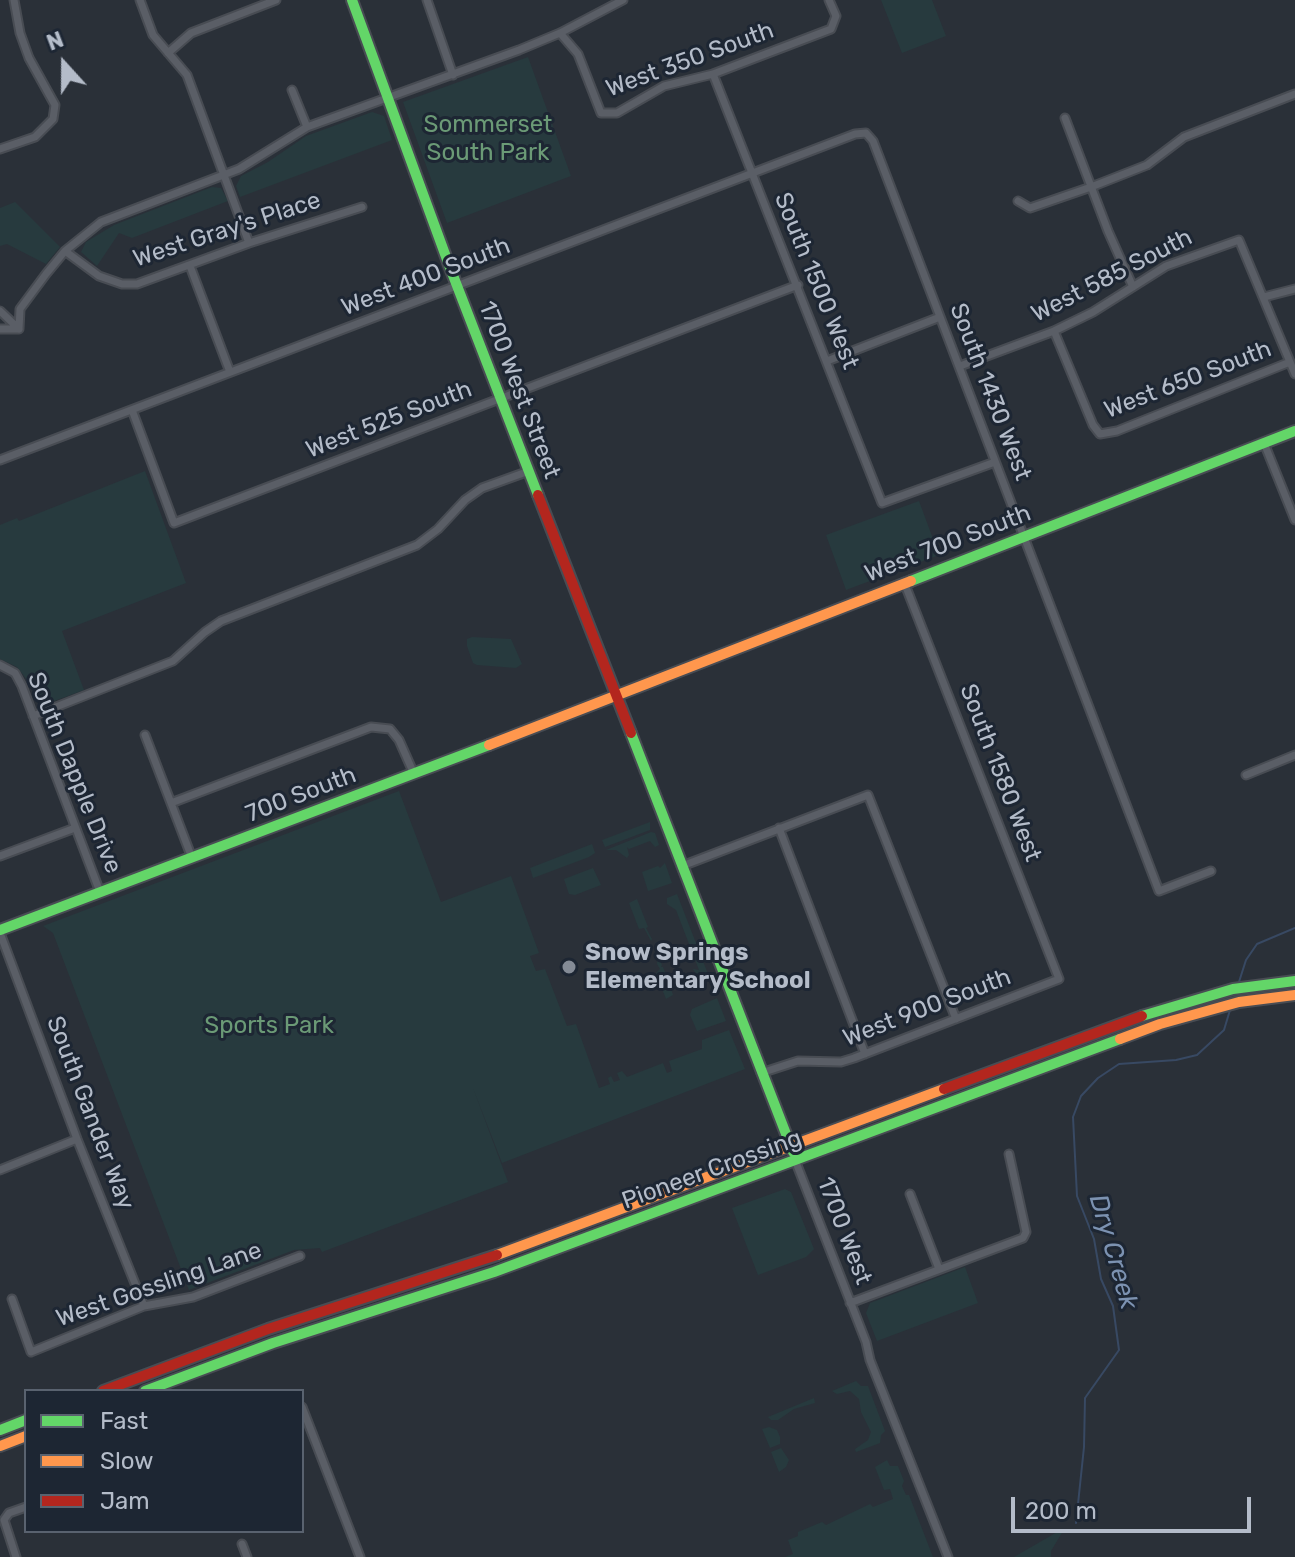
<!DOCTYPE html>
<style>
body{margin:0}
#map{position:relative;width:1295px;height:1557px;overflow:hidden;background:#2a3038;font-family:Rubik,sans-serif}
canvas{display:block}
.legend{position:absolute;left:24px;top:1389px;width:280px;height:144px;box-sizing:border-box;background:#1d2633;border:2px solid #59626f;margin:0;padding:10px 14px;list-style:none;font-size:24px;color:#b4bcc9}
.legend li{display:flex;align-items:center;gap:16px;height:40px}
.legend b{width:40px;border:2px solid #59626f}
.north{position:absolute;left:24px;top:24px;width:80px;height:80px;-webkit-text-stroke:6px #1d2633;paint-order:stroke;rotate:339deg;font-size:22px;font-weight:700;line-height:32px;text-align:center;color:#b4bcc9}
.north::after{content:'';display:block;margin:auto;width:28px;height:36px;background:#b4bcc9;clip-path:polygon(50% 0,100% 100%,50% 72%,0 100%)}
.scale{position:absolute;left:1011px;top:1497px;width:240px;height:36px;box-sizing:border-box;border:4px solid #b4bcc9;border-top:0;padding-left:10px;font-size:24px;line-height:28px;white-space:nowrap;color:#b4bcc9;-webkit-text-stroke:6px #1d2633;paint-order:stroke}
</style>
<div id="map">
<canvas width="1295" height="1557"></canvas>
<ul class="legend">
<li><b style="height:10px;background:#63d668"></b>Fast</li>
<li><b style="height:10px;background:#ff974d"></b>Slow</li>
<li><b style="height:10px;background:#b3261e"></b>Jam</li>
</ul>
<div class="north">N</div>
<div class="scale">200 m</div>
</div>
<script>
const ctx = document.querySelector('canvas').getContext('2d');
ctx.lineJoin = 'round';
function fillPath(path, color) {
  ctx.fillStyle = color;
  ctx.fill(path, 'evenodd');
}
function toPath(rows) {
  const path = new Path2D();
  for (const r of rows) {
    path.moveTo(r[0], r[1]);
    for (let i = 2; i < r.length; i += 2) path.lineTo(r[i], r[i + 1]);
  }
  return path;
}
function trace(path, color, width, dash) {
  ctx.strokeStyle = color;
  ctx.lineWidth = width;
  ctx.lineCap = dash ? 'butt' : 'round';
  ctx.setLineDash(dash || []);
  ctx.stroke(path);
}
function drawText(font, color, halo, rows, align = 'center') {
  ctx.font = font + ' Rubik,sans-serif';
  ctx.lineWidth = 6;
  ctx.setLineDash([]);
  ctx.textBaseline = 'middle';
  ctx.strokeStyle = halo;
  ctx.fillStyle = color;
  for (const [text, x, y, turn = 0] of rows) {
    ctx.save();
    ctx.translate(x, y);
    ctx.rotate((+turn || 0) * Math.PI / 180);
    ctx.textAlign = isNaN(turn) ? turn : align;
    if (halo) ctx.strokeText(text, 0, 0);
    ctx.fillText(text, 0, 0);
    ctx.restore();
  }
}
fillPath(toPath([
 [881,0,932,0,946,36,902,53],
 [528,57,571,176,447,223,403,102],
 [372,112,384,116,392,140,240,197,236,186,241,176,268,162,306,136],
 [212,187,221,188,228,201,132,238,119,233,97,266,81,252,86,242,114,225],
 [15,202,60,247,46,264,7,244,0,246,0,208],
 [145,471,186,583,62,631,84,690,46,704,39,703,27,680,17,667,0,659,0,525,17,518,19,521],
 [919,501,939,555,846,590,826,535],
 [472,637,511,639,522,664,516,668,477,665,473,663,467,646,467,639],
 [399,791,441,902,511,876,539,953,530,956,536,971,545,969,567,1026,576,1024,599,1088,610,1084,608,1078,611,1076,614,1082,620,1080,617,1073,622,1071,627,1077,663,1063,667,1073,672,1071,669,1061,702,1049,702,1040,729,1030,745,1069,502,1163,473,1088,508,1182,322,1252,320,1248,294,1250,189,1290,53,933,43,926],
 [650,822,650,830,605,847,602,840],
 [651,832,655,833,659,845,655,847,650,841,629,849,627,847,629,855,627,858,616,850,606,850],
 [592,844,595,853,589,857,533,878,530,868],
 [665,863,672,883,648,891,642,872,658,866,660,868],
 [593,868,601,885,575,895,569,894,564,879],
 [677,894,708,974,698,978,693,969,699,970,676,910,667,904,667,898],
 [637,899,648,927,646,928,652,939,651,941,644,928,639,929,629,903],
 [658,955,662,965,661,967,663,967,668,980,663,983,669,982,673,995,666,999,656,973,660,969,657,964],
 [717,998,726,1021,697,1031,690,1015,692,1009],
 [785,1189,791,1192,814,1249,806,1257,758,1275,732,1208],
 [965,1267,978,1303,877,1341,866,1313,870,1303],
 [856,1381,861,1386,868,1386,885,1431,881,1435,880,1443,856,1452,855,1449,868,1440,871,1432,861,1412,859,1399,850,1391,837,1394,832,1391],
 [814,1398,815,1403,794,1409,778,1420,771,1420,768,1417],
 [769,1427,777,1430,780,1437,780,1444,770,1448,762,1429],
 [781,1448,789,1460,786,1467,779,1472,771,1452],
 [887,1460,890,1466,898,1466,904,1481,902,1486,906,1495,909,1495,933,1557,785,1557,793,1554,788,1540,798,1536,798,1532,822,1522,826,1525,870,1504,873,1507,893,1499,890,1489,884,1490,875,1467],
 [1059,1531,1063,1531,1051,1551,1051,1557,1014,1557]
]), '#273a3e');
trace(toPath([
 [1238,985,1246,960,1257,944,1295,928],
 [1076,1523,1084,1447,1085,1398,1119,1350,1113,1306,1101,1279,1094,1239,1077,1196,1073,1117,1081,1096,1098,1078,1119,1064,1176,1060,1197,1055,1224,1030,1230,1010]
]), '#384963', 2);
const street = toPath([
 [140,0,153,35,187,75,249,243],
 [427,0,453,75],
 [560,33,578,54,601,113,617,113,664,86,713,74,831,29,836,16,829,0],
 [168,53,191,33,276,0],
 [713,74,882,503,995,462],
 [292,90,307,127],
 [1065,118,1108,231,1133,287],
 [0,149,35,137,53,119,55,105,29,58,20,33,14,0],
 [1018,201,1030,208,1091,187,1147,165,1184,137,1295,94],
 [65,251,99,276,122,284,137,284,249,243,362,207],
 [190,266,230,372],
 [1264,297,1295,289],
 [0,311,19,329],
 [0,329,17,329],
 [19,329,20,309,46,274,65,251,101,222,239,169,307,127,519,50,560,33,623,0],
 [1054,331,1093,425,1100,434,1117,431,1290,362],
 [827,361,940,317],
 [960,366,1054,331,1093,312,1166,266,1239,240,1295,374],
 [132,410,174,523,798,285],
 [1264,443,1295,520],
 [0,460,855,134,866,133,873,141,1159,891,1211,871],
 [0,665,15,673,22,686,100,892],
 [33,716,173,661,205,632,221,621,417,545,438,529,465,500,482,488,529,471],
 [145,735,192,858],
 [1246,775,1295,755],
 [171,803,371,727,390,729,399,740,414,774],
 [779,828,865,1054],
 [0,856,75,828],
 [682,866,868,795,956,1019],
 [0,933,77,1139,144,1306],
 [761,1073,798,1061,841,1062,854,1058,1059,979,904,582],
 [795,1160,866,1342,870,1360,948,1557],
 [0,1170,77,1139],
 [910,1194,939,1269],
 [12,1299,31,1352,144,1306,193,1297,300,1256],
 [850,1303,1023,1238,1026,1232,1009,1154],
 [302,1407,360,1557],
 [242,1544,247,1557],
 [16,1557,4,1520,9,1513,26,1507]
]);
const fast = toPath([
 [352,0,449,265,538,495],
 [911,581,1295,431],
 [631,733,793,1152],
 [0,930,489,745],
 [1142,1016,1233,989,1295,981],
 [145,1391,273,1343,494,1272,1120,1039],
 [0,1430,26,1420]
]);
const slow = toPath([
 [489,745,911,581],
 [1120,1039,1160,1024,1239,1002,1295,995],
 [497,1255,944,1089],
 [0,1446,26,1436]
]);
const jam = toPath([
 [538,495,631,733],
 [944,1089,1142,1016],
 [103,1391,268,1329,497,1255]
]);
trace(street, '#484c53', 11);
trace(fast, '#484c53', 14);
trace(slow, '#484c53', 14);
trace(jam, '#484c53', 14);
trace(street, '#5a5e66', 7);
trace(fast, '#63d668', 10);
trace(slow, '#ff974d', 10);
trace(jam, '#b3261e', 10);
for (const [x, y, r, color] of [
 [569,967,8,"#848b96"]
]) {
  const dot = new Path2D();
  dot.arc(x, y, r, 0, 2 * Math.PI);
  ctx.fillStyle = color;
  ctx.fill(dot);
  trace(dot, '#1d2633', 3);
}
drawText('24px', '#b4bcc9', '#1d2633', [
 ["West 350 South",690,60,-20],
 ["West Gray's Place",227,230,-18],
 ["West 585 South",1112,276,-27],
 ["West 400 South",426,277,-21],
 ["South 1500 West",816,281,68],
 ["West 650 South",1188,380,-21],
 ["1700 West Street",519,390,69],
 ["South 1430 West",990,392,69],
 ["West 525 South",389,420,-21],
 ["West 700 South",948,544,-21],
 ["South Dapple Drive",74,773,68],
 ["South 1580 West",1000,773,69],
 ["700 South",301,795,-21],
 ["West 900 South",927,1008,-21],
 ["South Gander Way",90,1113,69],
 ["Pioneer Crossing",712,1170,-20],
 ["1700 West",844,1231,69],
 ["West Gossling Lane",159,1285,-19]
]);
drawText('24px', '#6b9a76', '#1d2633', [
 ["Sommerset",488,125],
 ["South Park",488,153],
 ["Sports Park",269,1026]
]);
drawText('bold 24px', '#b4bcc9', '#1d2633', [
 ["Snow Springs",585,953],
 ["Elementary School",585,981]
], 'left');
drawText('italic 26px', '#7c92b1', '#1d2633', [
 ["Dry Creek",1113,1252,74]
]);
</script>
